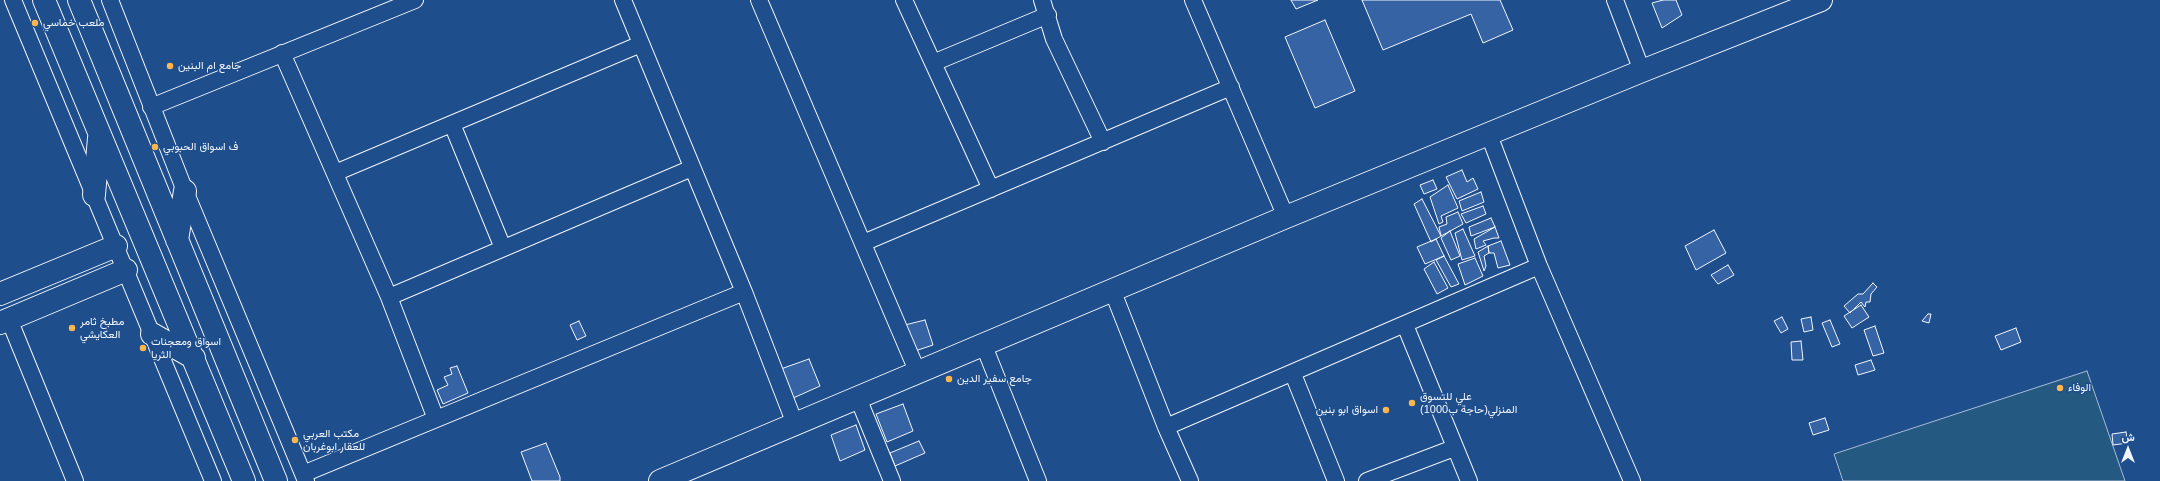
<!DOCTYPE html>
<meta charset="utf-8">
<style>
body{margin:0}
#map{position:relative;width:2160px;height:481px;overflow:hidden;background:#1f4e8c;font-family:Arial,Vazirmatn,sans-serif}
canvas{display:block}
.north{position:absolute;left:2108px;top:429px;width:40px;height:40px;-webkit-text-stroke:3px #1f4e8c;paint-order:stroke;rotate:0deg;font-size:11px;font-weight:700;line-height:16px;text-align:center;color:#f2f6ff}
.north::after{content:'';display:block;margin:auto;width:14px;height:18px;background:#f2f6ff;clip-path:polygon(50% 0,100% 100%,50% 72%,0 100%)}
</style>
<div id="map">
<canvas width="2160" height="481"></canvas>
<div class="north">ش</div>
</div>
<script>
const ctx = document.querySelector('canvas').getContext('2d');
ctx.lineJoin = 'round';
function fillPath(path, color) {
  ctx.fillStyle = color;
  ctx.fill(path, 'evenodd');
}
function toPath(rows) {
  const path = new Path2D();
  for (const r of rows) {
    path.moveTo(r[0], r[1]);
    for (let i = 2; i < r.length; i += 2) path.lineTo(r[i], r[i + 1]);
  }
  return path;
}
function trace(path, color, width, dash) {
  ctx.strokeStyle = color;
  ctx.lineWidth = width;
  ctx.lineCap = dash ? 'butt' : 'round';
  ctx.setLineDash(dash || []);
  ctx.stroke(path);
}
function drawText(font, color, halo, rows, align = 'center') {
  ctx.font = font + ' Arial,Vazirmatn,sans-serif';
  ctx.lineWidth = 3;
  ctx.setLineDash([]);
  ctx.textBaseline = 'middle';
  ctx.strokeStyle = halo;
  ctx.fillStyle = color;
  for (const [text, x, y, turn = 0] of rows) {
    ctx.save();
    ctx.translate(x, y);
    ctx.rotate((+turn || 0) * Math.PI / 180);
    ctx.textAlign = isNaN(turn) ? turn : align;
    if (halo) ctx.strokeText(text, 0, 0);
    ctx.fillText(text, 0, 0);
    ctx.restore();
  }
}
const green = toPath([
 [2087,371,2125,481,1843,481,1834,454,2087,371]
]);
fillPath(green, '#245a82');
trace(green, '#a8bbd7', 1);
const building = toPath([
 [1291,0,1318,0,1296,9,1291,0],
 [1362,0,1500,0,1513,30,1483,43,1471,14,1383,50,1362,0],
 [1663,0,1676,0,1682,15,1662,28,1652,3,1663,0],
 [1325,20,1355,91,1315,108,1285,37,1325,20],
 [1462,170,1467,182,1473,178,1478,189,1457,199,1446,177,1462,170],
 [1433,180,1437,189,1424,194,1420,185,1433,180],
 [1448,185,1458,208,1441,216,1443,222,1439,224,1430,197,1448,185],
 [1481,192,1484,202,1462,211,1459,201,1481,192],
 [1422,199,1441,236,1431,242,1414,204,1422,199],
 [1483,206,1486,214,1466,223,1461,214,1483,206],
 [1458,212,1463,224,1441,236,1439,227,1447,224,1446,217,1458,212],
 [1491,218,1495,227,1471,236,1469,227,1491,218],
 [1495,227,1499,238,1494,238,1483,241,1486,245,1476,249,1474,239,1495,227],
 [1463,229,1475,256,1462,260,1455,233,1463,229],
 [1714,230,1726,253,1696,270,1685,246,1714,230],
 [1450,231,1460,256,1451,260,1441,238,1450,231],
 [1436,239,1444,256,1425,264,1417,247,1436,239],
 [1501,241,1510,265,1498,268,1494,253,1489,253,1488,246,1501,241],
 [1488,246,1489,253,1484,256,1486,266,1484,271,1478,252,1488,246],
 [1444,256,1459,284,1451,287,1436,260,1444,256],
 [1475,258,1483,276,1465,285,1458,264,1475,258],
 [1434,262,1448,288,1437,294,1424,269,1434,262],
 [1728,265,1734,275,1718,284,1711,275,1728,265],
 [1873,283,1877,287,1871,294,1870,302,1866,302,1865,307,1861,302,1850,313,1844,306,1858,294,1863,294,1873,283],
 [1861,305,1869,317,1852,328,1844,316,1861,305],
 [1928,314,1931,314,1929,323,1922,321,1928,314],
 [1782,317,1788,329,1781,333,1774,321,1782,317],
 [1811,317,1813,330,1804,332,1801,319,1811,317],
 [925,320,933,345,915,351,905,325,925,320],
 [1830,320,1840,344,1832,347,1822,323,1830,320],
 [579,321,586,336,577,340,570,325,579,321],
 [1875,326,1884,353,1873,356,1864,330,1875,326],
 [2016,328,2021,342,2001,350,1995,336,2016,328],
 [1801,341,1803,360,1792,360,1791,342,1801,341],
 [809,359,820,386,791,399,778,370,809,359],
 [1871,360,1875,370,1858,375,1855,365,1871,360],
 [457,366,468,393,443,404,437,390,448,385,444,377,452,374,450,368,457,366],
 [903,404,913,431,887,442,876,414,903,404],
 [1825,418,1829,430,1813,435,1809,423,1825,418],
 [856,425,865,450,840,461,831,435,856,425],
 [2126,432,2128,443,2113,445,2112,434,2126,432],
 [919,441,925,453,895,466,890,453,919,441],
 [546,443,560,477,560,481,532,481,521,452,546,443]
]);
fillPath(building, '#3563a3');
trace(building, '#f2f6ff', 1);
const street = toPath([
 [13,0,213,481],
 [110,0,185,191,306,481],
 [623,0,744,292,795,424],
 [759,0,918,373],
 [904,0,991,189],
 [1042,0,1054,39,1103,142],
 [1193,0,1286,217],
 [1615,0,1642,71],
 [282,53,389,297,436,419],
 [933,63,1048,15],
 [151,107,415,0],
 [452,124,503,248],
 [1489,135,1539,266,1632,481],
 [335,173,641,44],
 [863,243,1231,87],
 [1113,292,1166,427,1190,481],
 [389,297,692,168],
 [9,319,75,481],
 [1405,325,1469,481],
 [984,346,1038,481],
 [1293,374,1336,481],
 [858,398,892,481],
 [1166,427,1539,266],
 [303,474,744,292],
 [1367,481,1454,448]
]);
const secondary = toPath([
 [44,0,244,481],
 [79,0,276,481],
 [94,195,99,138],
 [177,240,185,191],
 [0,294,116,246],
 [0,323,126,270],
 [152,334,194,358],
 [660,481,1286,217,1642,71,1821,0]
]);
trace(street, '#f2f6ff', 18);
trace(secondary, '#f2f6ff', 24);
trace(street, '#1f4e8c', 16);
trace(secondary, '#1f4e8c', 22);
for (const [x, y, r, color] of [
 [35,23,4,"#ffb74d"],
 [170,66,4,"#ffb74d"],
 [155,147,4,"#ffb74d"],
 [72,328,4,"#ffb74d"],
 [143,348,4,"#ffb74d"],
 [949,379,4,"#ffb74d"],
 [2060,388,4,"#ffb74d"],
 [1412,403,4,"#ffb74d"],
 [1386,410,4,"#ffb74d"],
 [295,440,4,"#ffb74d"]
]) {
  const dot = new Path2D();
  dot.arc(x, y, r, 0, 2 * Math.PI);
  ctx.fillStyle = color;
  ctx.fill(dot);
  trace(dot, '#1f4e8c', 1.5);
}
drawText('11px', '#f2f6ff', '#1f4e8c', [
 ["ملعب خماسي",43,23],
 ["جامع ام البنين",178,66],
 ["ف اسواق الحبوبي",163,147],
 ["مطبخ ثامر",80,322],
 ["العكايشي",80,335],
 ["اسواق ومعجنات",151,342],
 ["الثريا",151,355],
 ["جامع سفير الدين",957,379],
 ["الوفاء",2068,388],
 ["علي للتسوق",1420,397],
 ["المنزلي(حاجة ب1000)",1420,410],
 ["اسواق ابو بنين",1378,410,"right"],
 ["مكتب العربي",303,434],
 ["للعقار ابوغربان",303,447]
], 'left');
</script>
